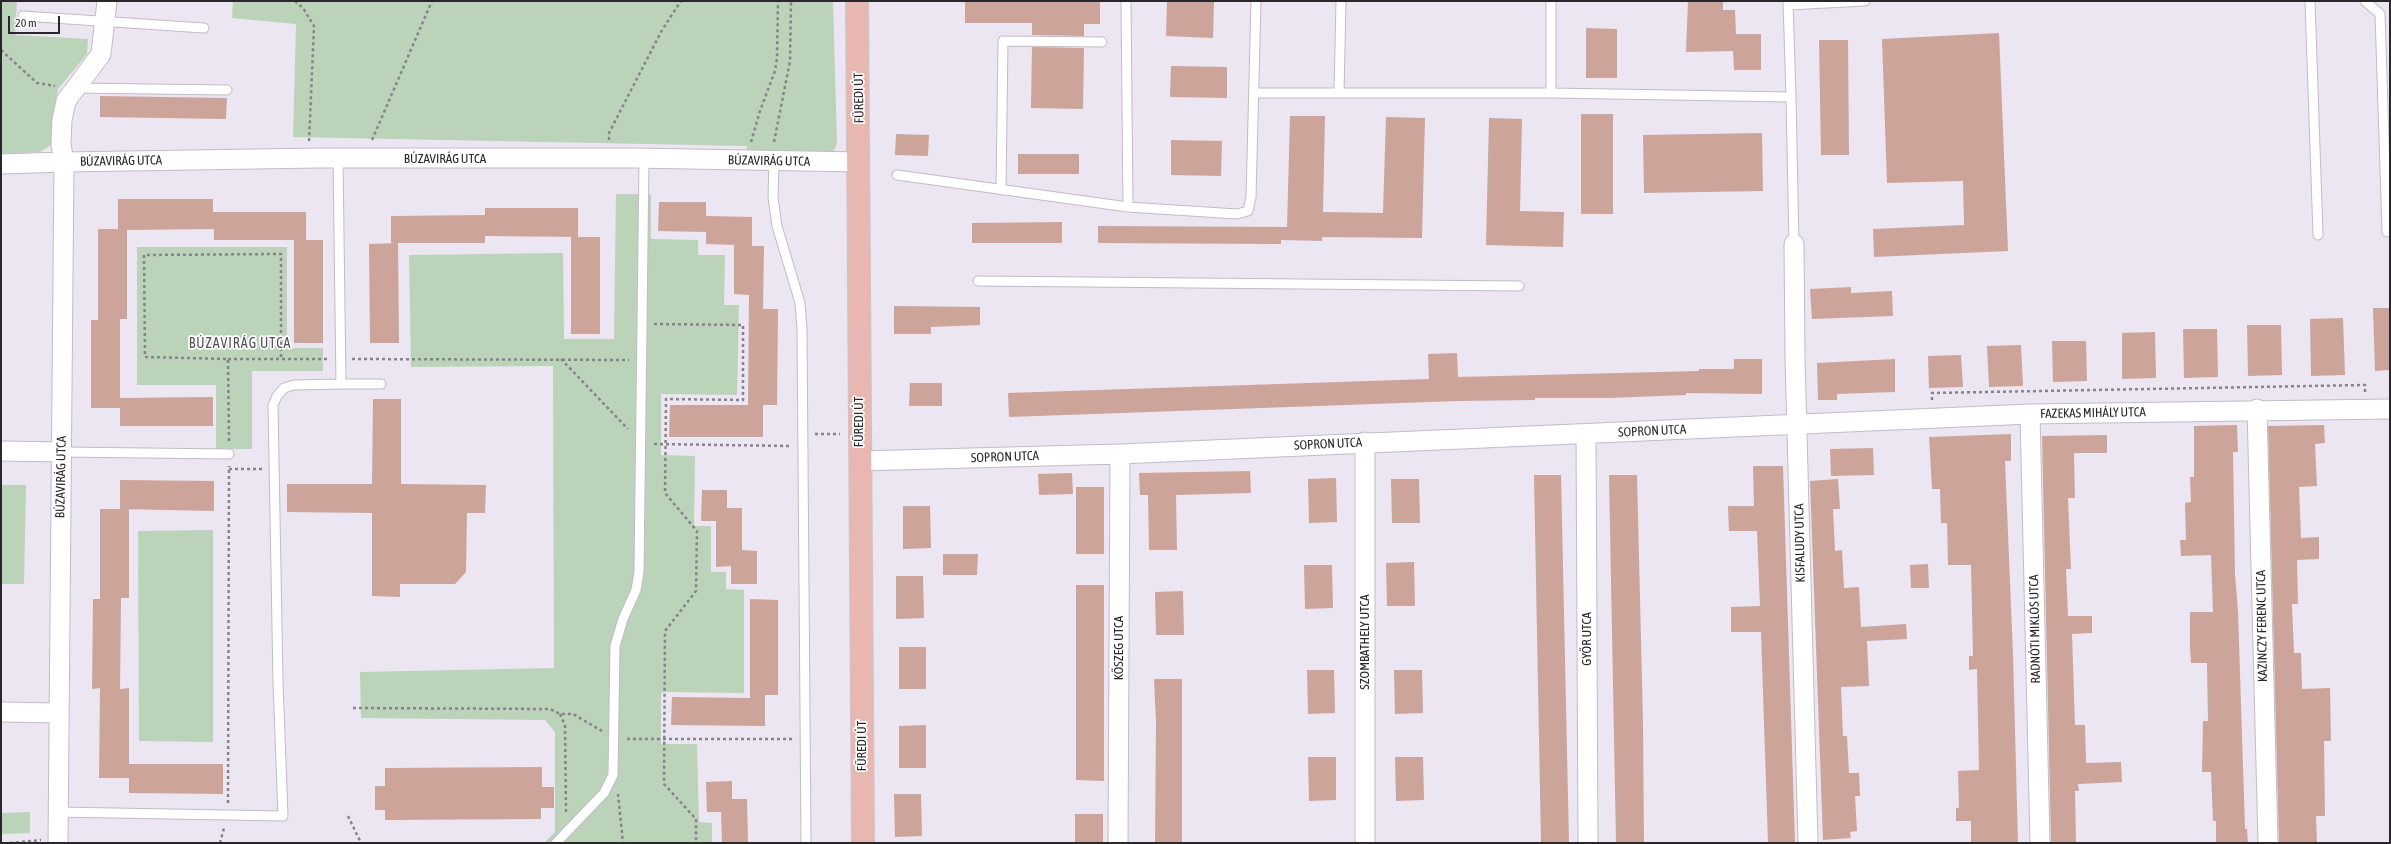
<!DOCTYPE html>
<meta charset="utf-8">
<style>
body{margin:0}
#map{position:relative;width:2391px;height:844px;overflow:hidden;background:#ece5f2;font-family:"Asap Condensed",sans-serif}
canvas{display:block}
.frame{position:absolute;inset:0;border:2px solid #2a272c;pointer-events:none}
.scale{position:absolute;left:8px;top:16px;width:52px;height:18px;box-sizing:border-box;border:2px solid #2a272c;border-top:0;padding-left:5px;font-size:12px;line-height:14px;white-space:nowrap;color:#2a272c;-webkit-text-stroke:3px #fff;paint-order:stroke}
</style>
<div id="map">
<canvas width="2391" height="844"></canvas>
<div class="frame"></div>
<div class="scale">20 m</div>
</div>
<script>
const ctx = document.querySelector('canvas').getContext('2d');
ctx.lineJoin = 'round';
function fillPath(path, color) {
  ctx.fillStyle = color;
  ctx.fill(path, 'evenodd');
}
function toPath(rows) {
  const path = new Path2D();
  for (const r of rows) {
    path.moveTo(r[0], r[1]);
    for (let i = 2; i < r.length; i += 2) path.lineTo(r[i], r[i + 1]);
  }
  return path;
}
function trace(path, color, width, dash) {
  ctx.strokeStyle = color;
  ctx.lineWidth = width;
  ctx.lineCap = dash ? 'butt' : 'round';
  ctx.setLineDash(dash || []);
  ctx.stroke(path);
}
function drawText(font, color, halo, rows, align = 'center') {
  ctx.font = font + ' "Asap Condensed",sans-serif';
  ctx.lineWidth = 3.5;
  ctx.setLineDash([]);
  ctx.textBaseline = 'middle';
  ctx.strokeStyle = halo;
  ctx.fillStyle = color;
  for (const [text, x, y, turn = 0] of rows) {
    ctx.save();
    ctx.translate(x, y);
    ctx.rotate((+turn || 0) * Math.PI / 180);
    ctx.textAlign = isNaN(turn) ? turn : align;
    if (halo) ctx.strokeText(text, 0, 0);
    ctx.fillText(text, 0, 0);
    ctx.restore();
  }
}
fillPath(toPath([
 [1,1,17,1,15,35,88,39,87,54,58,89,51,145,40,152,1,154],
 [233,1,833,1,837,144,833,152,823,156,747,155,747,146,293,137,296,24,232,18],
 [616,194,651,194,651,239,698,240,698,255,725,255,724,305,739,305,737,395,661,394,661,455,695,456,694,526,711,526,711,572,726,572,726,589,744,590,744,693,661,692,661,744,697,744,699,822,712,823,712,843,544,843,555,832,555,732,545,720,361,718,360,672,554,668,553,366,411,367,409,255,563,253,564,339,614,339],
 [137,247,287,247,287,348,323,348,323,371,252,371,252,449,216,449,216,385,137,385],
 [1,485,26,485,24,584,1,584],
 [213,530,213,742,139,741,138,531],
 [30,812,30,833,1,834,1,813]
]), '#bbd3b9');
fillPath(toPath([
 [965,1,1100,1,1100,24,1084,24,1084,36,1032,35,1032,23,965,23],
 [1167,1,1214,1,1213,38,1166,36],
 [1688,1,1723,1,1723,10,1735,10,1736,34,1761,34,1761,70,1734,70,1733,51,1686,52],
 [1586,28,1617,29,1617,78,1586,78],
 [1999,33,2008,251,1874,257,1873,229,1964,225,1963,181,1887,183,1882,39],
 [1819,40,1848,40,1849,155,1821,155],
 [1032,47,1084,48,1083,109,1031,108],
 [1171,66,1227,67,1227,98,1170,97],
 [100,96,227,98,226,119,100,117],
 [1581,114,1613,114,1613,214,1581,214],
 [1290,116,1325,116,1323,212,1383,213,1386,117,1425,118,1422,238,1322,237,1322,241,1281,240,1281,244,1098,243,1098,226,1287,227],
 [1489,118,1522,119,1520,211,1564,212,1563,247,1486,245],
 [1762,133,1763,191,1644,193,1643,135],
 [896,134,929,135,928,156,895,155],
 [1171,140,1222,141,1221,176,1171,175],
 [1018,154,1079,154,1079,174,1018,174],
 [118,199,213,199,213,212,306,212,306,240,214,240,214,229,127,230,127,319,120,319,120,408,91,408,91,320,98,320,98,229,118,229],
 [659,202,706,202,706,216,752,217,752,246,764,246,763,309,778,309,777,405,763,405,763,437,669,437,670,405,748,405,749,295,734,294,734,245,706,244,706,232,658,231],
 [485,208,578,208,578,237,485,236,485,243,391,243,391,216,485,215],
 [1062,222,1062,243,972,243,972,223],
 [571,237,600,237,600,334,571,334],
 [294,240,323,240,323,343,294,343],
 [398,243,399,343,370,343,369,244],
 [1851,287,1851,293,1892,291,1893,316,1812,319,1810,289],
 [894,306,980,307,980,325,931,327,931,334,894,334],
 [2373,308,2390,308,2390,370,2375,371],
 [2343,318,2345,375,2311,376,2310,319],
 [2247,325,2281,325,2282,375,2248,376],
 [2183,329,2217,329,2218,377,2184,378],
 [2155,332,2156,378,2122,379,2122,333],
 [2052,341,2086,341,2087,381,2053,382],
 [2021,345,2023,386,1989,387,1987,346],
 [1457,353,1458,377,1699,371,1699,369,1734,369,1734,359,1762,359,1762,394,1686,393,1686,395,1608,398,1535,398,1535,400,1458,401,1009,417,1008,393,1429,379,1428,354],
 [1961,355,1963,387,1929,388,1928,356],
 [1895,359,1895,392,1837,394,1837,400,1818,400,1817,363],
 [910,383,942,383,942,406,909,406],
 [213,397,213,426,120,426,120,398],
 [373,399,401,399,401,484,486,485,485,513,467,513,466,572,455,584,400,584,400,597,372,596,372,513,287,512,287,484,372,484],
 [2237,425,2238,452,2233,452,2235,574,2238,611,2245,829,2247,829,2248,843,2216,843,2216,821,2213,821,2211,772,2202,772,2203,721,2208,721,2207,663,2191,663,2190,647,2190,612,2213,612,2211,555,2181,556,2180,540,2186,540,2185,503,2191,502,2190,477,2194,477,2194,426],
 [2324,425,2325,443,2315,444,2317,486,2299,487,2301,538,2319,537,2319,559,2297,560,2298,604,2292,604,2294,653,2301,653,2302,689,2330,688,2331,741,2324,741,2325,816,2316,816,2317,843,2279,843,2268,426],
 [2011,434,2011,461,2005,461,2013,655,2018,843,1971,843,1971,821,1956,821,1956,808,1959,808,1958,771,1979,770,1977,669,1969,670,1969,656,1973,656,1971,565,1948,565,1947,523,1941,523,1940,489,1932,489,1929,437],
 [2107,435,2107,453,2074,453,2075,498,2068,498,2071,569,2066,569,2068,616,2092,616,2092,633,2072,634,2075,725,2085,725,2086,763,2121,762,2122,782,2078,784,2079,791,2075,791,2076,843,2051,843,2042,436],
 [1873,448,1874,475,1831,476,1830,449],
 [1753,466,1783,466,1795,843,1768,843,1761,632,1731,632,1731,607,1760,606,1757,531,1729,531,1728,506,1754,506],
 [1250,471,1251,493,1176,495,1177,550,1149,550,1148,495,1140,495,1139,473],
 [1072,473,1073,494,1039,495,1038,474],
 [1534,475,1561,475,1569,843,1541,843],
 [1609,475,1637,475,1643,723,1644,843,1616,843],
 [1336,478,1337,522,1309,523,1308,479],
 [1391,479,1419,479,1420,523,1392,523],
 [1838,479,1840,509,1833,509,1835,551,1842,550,1844,588,1859,587,1861,627,1906,624,1907,639,1867,641,1869,686,1841,687,1843,736,1847,736,1849,773,1859,773,1860,796,1855,796,1857,831,1850,832,1851,838,1823,840,1810,481],
 [120,480,214,481,214,511,120,509],
 [1076,487,1104,487,1104,554,1076,554],
 [702,490,727,490,727,508,742,508,742,550,757,551,757,584,731,584,731,566,716,567,716,521,701,521],
 [903,506,930,506,931,548,903,549],
 [100,509,129,509,129,598,121,598,120,689,129,688,129,764,223,764,223,794,129,793,129,778,99,778,100,688,92,689,93,599,100,599],
 [943,554,978,554,977,575,943,575],
 [1414,562,1415,606,1387,606,1386,563],
 [1928,564,1929,588,1911,588,1910,565],
 [1304,565,1332,565,1333,608,1305,609],
 [896,576,923,576,924,618,896,619],
 [1076,585,1104,585,1104,781,1076,780],
 [1183,591,1184,635,1156,635,1155,592],
 [750,599,778,600,778,695,765,695,765,726,671,725,672,697,750,698],
 [899,647,926,647,926,689,899,689],
 [1307,670,1334,670,1335,713,1308,714],
 [1394,670,1422,670,1423,713,1395,714],
 [1154,679,1182,679,1182,843,1155,843,1156,723],
 [926,725,926,768,899,768,899,726],
 [1308,757,1336,757,1336,800,1309,801],
 [1395,757,1423,757,1424,800,1396,801],
 [542,767,542,787,554,787,554,808,541,808,541,819,385,820,385,810,375,810,375,786,385,786,385,768],
 [732,781,732,799,747,799,748,843,722,843,721,812,707,812,706,782],
 [894,794,921,794,922,836,895,837],
 [1075,814,1103,814,1103,843,1075,843]
]), '#cda499');
const service = toPath([
 [1788,1,1791,97],
 [2310,1,2318,235],
 [2365,1,2380,14,2387,232],
 [1788,5,1865,1],
 [23,16,204,28],
 [75,88,227,90],
 [1254,93,1551,93,1791,97,1794,244],
 [1339,93,1341,1],
 [1551,93,1551,1],
 [774,161,773,197,777,226,800,303,802,329,806,843],
 [897,175,1128,207,1126,1],
 [1001,190,1003,41,1102,42],
 [1128,207,1237,214,1248,211,1251,197,1256,1],
 [978,281,1519,286],
 [341,384,381,384],
 [62,452,229,454],
 [57,812,283,816,278,682,273,405,277,396,284,388,294,385,341,384,338,158],
 [556,843,604,793,613,775,615,646,623,619,636,590,639,572,644,159]
]);
const minor = toPath([
 [1,164,64,162,61,144,62,120,66,101,101,54,107,1],
 [1794,244,1795,358,1808,843],
 [2257,409,2268,843],
 [2030,414,2040,843],
 [1586,434,1588,843],
 [1365,442,1365,843],
 [1,451,62,452],
 [860,461,1120,454,2030,414,2390,409],
 [1,712,58,713],
 [58,843,64,162,319,158,634,158,859,162],
 [1118,843,1120,454]
]);
const primary = toPath([
 [857,1,863,843]
]);
trace(service, '#c2bbc8', 11);
trace(minor, '#c2bbc8', 21);
trace(primary, '#c8c7c8', 24);
trace(toPath([
 [295,1,303,8,314,26,309,142],
 [1,50,37,83,55,86],
 [372,140,432,1],
 [609,140,609,133,662,30,681,1],
 [751,142,760,111,775,71,777,58,778,1],
 [774,142,790,61,791,1],
 [654,324,743,325,743,400,666,399,665,493,697,531,696,591,665,631,664,784,696,819,696,843],
 [228,359,329,359],
 [352,359,629,360],
 [561,359,628,429],
 [1932,400,1932,393,2365,385,2365,392],
 [815,434,840,434],
 [229,441,228,359,145,357,144,255,281,254,281,359],
 [654,444,791,446],
 [229,469,262,469],
 [353,708,550,709,560,714,573,714,602,731],
 [560,714,565,725,566,813],
 [627,739,794,739],
 [618,794,623,843],
 [228,803,229,466],
 [348,816,361,843],
 [10,843,41,840],
 [220,843,224,828]
]), '#87828b', 2.5, [3, 3]);
trace(service, '#fff', 9);
trace(minor, '#fff', 19);
trace(primary, '#e8b7b1', 22);
drawText('13px', '#2a272c', '#fff', [
 ["FÜREDI ÚT",859,98,-91],
 ["BÚZAVIRÁG UTCA",445,159],
 ["BÚZAVIRÁG UTCA",121,161,-1],
 ["BÚZAVIRÁG UTCA",769,161,1],
 ["FAZEKAS MIHÁLY UTCA",2093,413,-1],
 ["FÜREDI ÚT",859,422,-90],
 ["SOPRON UTCA",1652,431,-3],
 ["SOPRON UTCA",1328,444,-3],
 ["SOPRON UTCA",1005,457,-2],
 ["BÚZAVIRÁG UTCA",61,477,-89],
 ["KISFALUDY UTCA",1800,543,-91],
 ["KAZINCZY FERENC UTCA",2262,626,-91],
 ["RADNÓTI MIKLÓS UTCA",2035,629,-91],
 ["GYŐR UTCA",1587,639,-90],
 ["SZOMBATHELY UTCA",1365,642,-90],
 ["KŐSZEG UTCA",1119,648,-90],
 ["FÜREDI ÚT",862,746,-90]
]);
ctx.letterSpacing = '1px';
drawText('14px', '#544e59', '#fff', [
 ["BÚZAVIRÁG UTCA",240,344]
]);
ctx.letterSpacing = '0px';
</script>
